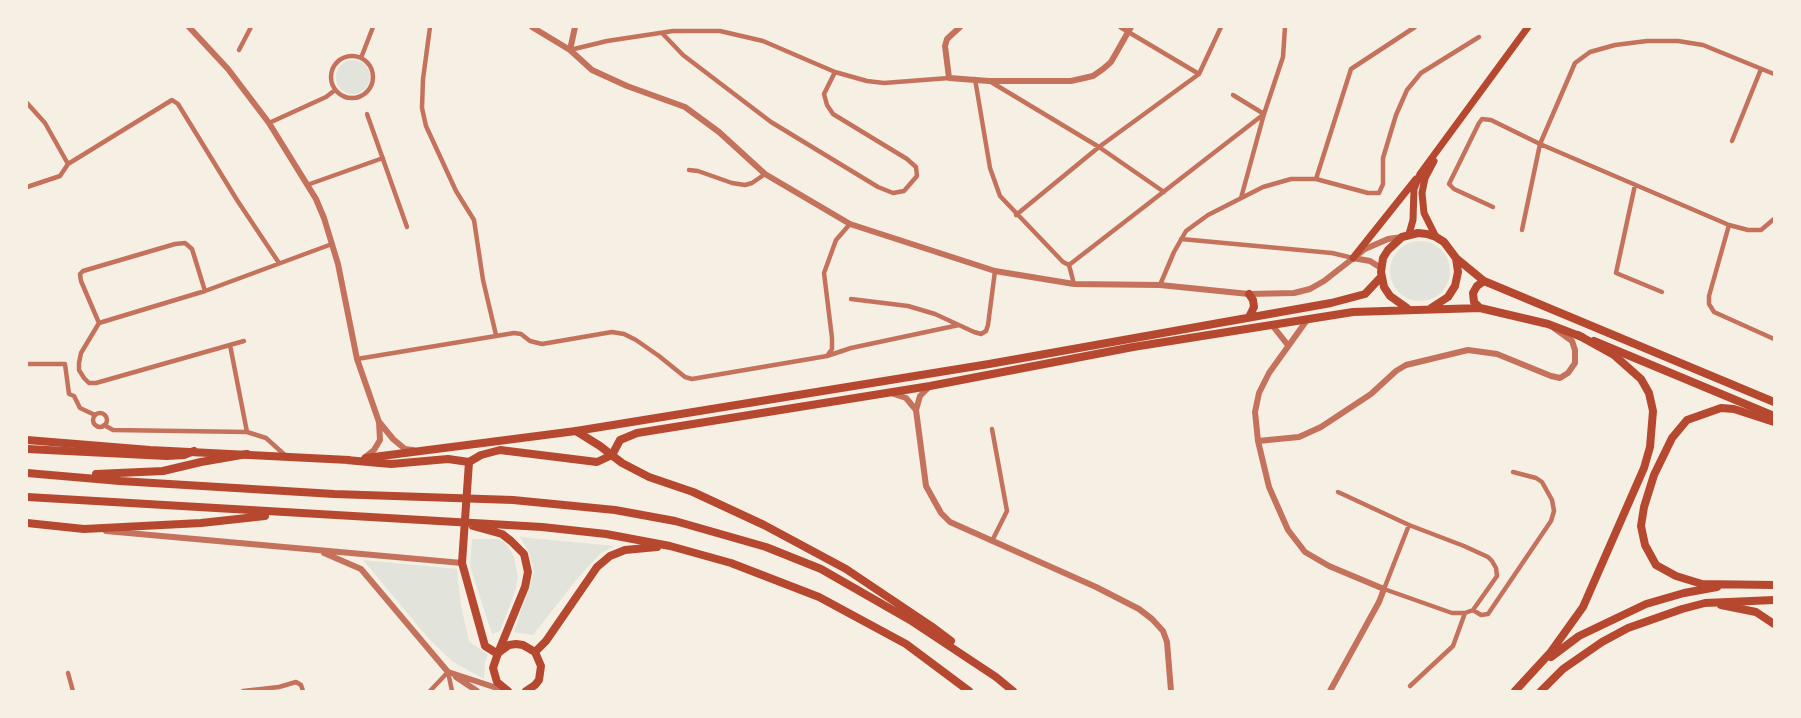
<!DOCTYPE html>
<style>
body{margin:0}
#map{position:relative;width:1801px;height:718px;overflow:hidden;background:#f6efe4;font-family:Mulish,sans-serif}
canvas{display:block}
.frame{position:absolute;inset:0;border:28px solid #f6efe4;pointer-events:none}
</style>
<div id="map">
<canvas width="1801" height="718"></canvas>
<div class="frame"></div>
</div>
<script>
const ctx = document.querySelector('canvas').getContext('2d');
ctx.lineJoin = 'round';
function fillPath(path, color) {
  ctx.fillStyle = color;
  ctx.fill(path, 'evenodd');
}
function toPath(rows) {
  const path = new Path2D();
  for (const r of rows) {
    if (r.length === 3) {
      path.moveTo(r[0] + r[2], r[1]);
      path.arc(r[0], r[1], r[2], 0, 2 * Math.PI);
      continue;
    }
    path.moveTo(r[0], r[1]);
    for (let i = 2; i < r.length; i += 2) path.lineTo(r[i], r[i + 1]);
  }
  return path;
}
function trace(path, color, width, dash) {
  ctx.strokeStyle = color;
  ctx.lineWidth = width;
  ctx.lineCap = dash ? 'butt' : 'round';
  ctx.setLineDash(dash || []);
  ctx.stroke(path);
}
fillPath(toPath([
 [353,77,17],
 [1420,271,30],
 [520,537,615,546,601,553,577,579,533,635,514,632,534,573,530,555],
 [472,539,499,539,508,546,514,557,518,577,515,592,500,631,492,634,470,566],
 [363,560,457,569,461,606,469,641,488,655,485,662,484,679,453,662,429,639]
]), '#e2e4dc');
trace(toPath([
 [430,27,423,79,422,108,426,126,456,191,474,220,483,280,496,335],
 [1120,27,1199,74],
 [662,33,683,55,771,122,878,187,893,193,904,191,917,176,916,167,907,159,833,114,827,105,824,94,835,72],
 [239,50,251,27],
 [570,50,607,41,673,31,720,31,763,41,835,72,867,81,884,83,949,78],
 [352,77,21],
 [361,58,373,27],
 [975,79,990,168,1000,196,1063,262,1069,265,1074,284],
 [991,82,1099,147,1164,192],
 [27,103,45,123,68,164],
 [367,114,407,227],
 [269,123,326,97,335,90],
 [1732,141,1761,69],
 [689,170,698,171,732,183,745,185,752,183,765,174],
 [1316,179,1368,193,1379,193,1383,184,1383,158,1396,115,1407,90,1421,73,1479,37],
 [307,185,383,158],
 [1635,185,1616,273,1662,292],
 [27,187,60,176,68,164,172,100,178,104,237,200,279,263],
 [1241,198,1264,114,1283,57,1285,27],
 [1493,207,1454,189,1449,184,1479,123,1482,119,1491,120,1540,144,1729,225,1748,230,1761,230,1774,219],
 [1016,215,1099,147,1199,74,1221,27],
 [1729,225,1709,296,1709,304,1714,312,1774,339],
 [1522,230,1540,144,1575,63,1590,52,1615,45,1647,41,1678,41,1703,45,1774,74],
 [1181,239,1332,253,1353,258],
 [1069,265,1264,114,1233,95],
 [1160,285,1174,252,1186,231,1208,215,1263,187,1291,179,1316,179,1351,69,1415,27],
 [851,299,908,306,935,314,974,332,981,334,986,331,988,325,995,271],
 [99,323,205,291,332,244],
 [99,323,81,353,79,363,79,370,84,378,89,383,96,383,244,341],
 [99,323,81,281,80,274,83,271,175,244,185,243,192,249,205,291],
 [230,345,247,432,266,438,286,456],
 [827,356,851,348,959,325],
 [357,359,514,333,521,334,530,341,542,344,612,332,624,334,636,340,659,356,685,377,692,379,827,356,832,349,832,338,824,273,836,240,850,224],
 [27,364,65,364,69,394,74,396,80,408,95,415],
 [100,420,7],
 [104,425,113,430,247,432],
 [992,429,1007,511,992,541],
 [1338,492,1409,525,1384,589,1452,613,1465,613,1473,610,1497,576,1496,568,1492,561,1488,557,1464,546,1409,525],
 [1473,610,1481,615,1488,614,1551,521,1554,511,1552,500,1542,482,1536,478,1513,472],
 [448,672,452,691],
 [68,673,73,691],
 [1410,686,1453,646,1465,613],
 [243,691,279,687,296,682,301,685,303,691],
 [430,691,448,672]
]), '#c5725c', 4.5);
trace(toPath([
 [189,27,228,69,269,123,316,199,324,218,338,264,357,359,379,422,380,440,374,450,364,458],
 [532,27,570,50,592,70,627,86,685,107,719,132,765,174,850,224,995,271,1074,284,1160,285,1249,294,1294,293,1310,289,1324,281,1365,249,1388,239,1402,237],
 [960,27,947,39,945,46,949,78,989,81,1071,81,1093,76,1103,69,1111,62,1131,27],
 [570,50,575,27],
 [1353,258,1370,261,1381,268],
 [1307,320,1269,373,1259,393,1255,412,1258,441,1269,487,1288,530,1305,552,1329,566,1384,589,1379,602,1330,691],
 [1272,325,1287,344],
 [930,386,920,396,916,410,926,486,941,513,950,522,1096,587,1139,609,1152,619,1163,631,1167,642,1171,691],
 [891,393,906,398,916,410],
 [380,423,393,439,405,449,413,450],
 [1258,441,1299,437,1321,427,1371,394,1396,371,1406,365,1468,350,1497,354,1551,376,1560,378,1568,373,1575,363,1575,350,1572,341,1554,328],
 [106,531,462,563],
 [324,553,361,569,448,672,506,691],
 [456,677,477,691]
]), '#c5725c', 6);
trace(toPath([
 [1434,161,1425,178,1422,193,1424,213,1436,237],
 [1409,234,1413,220,1414,189,1420,174,1528,27],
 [1353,258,1416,179]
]), '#b5482f', 7);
trace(toPath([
 [1249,294,1253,300,1254,307,1249,317],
 [1407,308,1390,296,1384,287,1381,272,1383,258,1388,250,1402,237,1418,233,1427,234,1436,237,1444,242,1456,258,1484,281,1774,402],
 [1431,308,1448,297,1455,286,1458,272,1456,258],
 [1480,308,1474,302,1473,293,1477,286,1484,281],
 [1594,341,1774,416],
 [27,440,150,450,349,460],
 [366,458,576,431,989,364,1331,303,1365,294,1381,277],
 [346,460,391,464,448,459,469,462,481,455,500,450,597,462,612,455,620,440,637,433,930,386,1133,347,1353,312,1480,308,1548,324,1582,337],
 [469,462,462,563,485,646,498,654],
 [508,691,497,682,493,668,498,653,509,645,516,644,523,645,535,652,541,666,539,680,535,685,526,691]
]), '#b5482f', 8);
trace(toPath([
 [1774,422,1734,409,1721,408,1687,420,1672,438,1654,475,1644,507,1641,526,1645,545,1656,565,1676,576,1702,584,1774,585],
 [1721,605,1756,612,1774,624],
 [1551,657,1579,636,1646,604,1684,593,1717,587],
 [1515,691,1550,653,1583,607,1644,468,1650,447,1653,411,1649,393,1641,379,1614,355,1578,335],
 [1541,691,1563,669,1602,642,1628,628,1682,609,1705,603,1774,600]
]), '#b5482f', 8);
trace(toPath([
 [576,431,600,446,622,463,649,477,693,492,764,525,846,569,931,626,951,641],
 [27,449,167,456,184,455,194,451],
 [27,473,120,481,334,494,513,500,615,510,675,521,766,547,821,569,910,620,996,677,1013,691],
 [96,474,163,471,201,462,247,454],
 [27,497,542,527,606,534,670,546,731,563,819,597,906,644,969,691],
 [27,523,84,529,201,523,265,516],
 [473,526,502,534,511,541,524,554,528,572,525,587,498,653],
 [535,652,546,641,597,567,610,556,625,550,657,547]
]), '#b5482f', 8);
</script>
